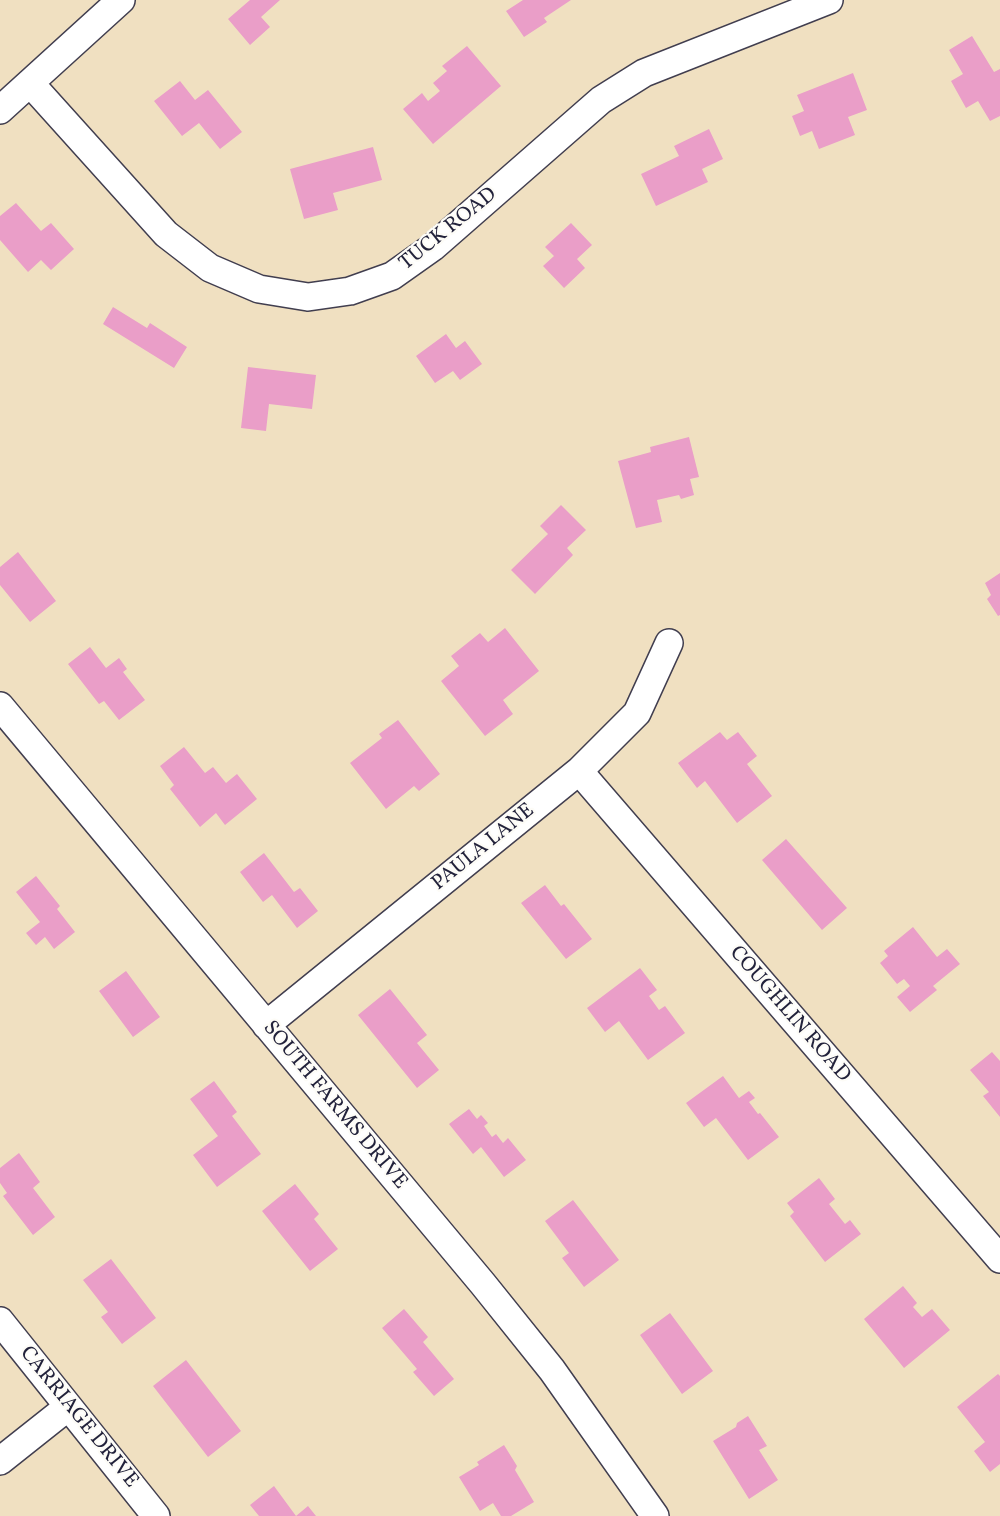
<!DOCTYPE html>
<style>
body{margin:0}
canvas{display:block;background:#f0e0c1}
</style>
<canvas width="1000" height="1516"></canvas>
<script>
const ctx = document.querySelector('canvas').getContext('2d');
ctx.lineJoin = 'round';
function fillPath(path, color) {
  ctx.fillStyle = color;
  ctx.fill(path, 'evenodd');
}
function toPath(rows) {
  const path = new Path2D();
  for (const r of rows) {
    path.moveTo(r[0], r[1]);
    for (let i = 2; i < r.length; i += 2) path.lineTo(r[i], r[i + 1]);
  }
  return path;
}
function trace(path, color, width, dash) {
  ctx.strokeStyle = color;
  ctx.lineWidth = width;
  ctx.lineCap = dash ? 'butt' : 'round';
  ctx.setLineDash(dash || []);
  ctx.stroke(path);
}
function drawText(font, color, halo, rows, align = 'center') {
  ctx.font = font + ' Vollkorn,serif';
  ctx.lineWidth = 4.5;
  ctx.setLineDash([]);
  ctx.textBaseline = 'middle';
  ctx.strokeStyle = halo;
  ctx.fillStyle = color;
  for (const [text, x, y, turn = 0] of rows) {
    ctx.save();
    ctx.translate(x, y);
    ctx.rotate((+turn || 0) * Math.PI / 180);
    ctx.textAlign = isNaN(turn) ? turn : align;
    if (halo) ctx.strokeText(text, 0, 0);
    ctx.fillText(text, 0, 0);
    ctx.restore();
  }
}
fillPath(toPath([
 [250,0,280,0,261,17,270,27,250,45,228,19],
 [523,0,571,0,544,18,547,22,524,37,506,11],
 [972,36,994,72,1000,69,1000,116,990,121,978,101,966,108,951,81,963,74,949,50],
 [467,46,501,86,433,144,403,109,422,93,428,101,440,91,433,83,447,71,442,66],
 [853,73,867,110,848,117,855,135,819,149,812,131,800,136,792,116,804,111,797,95],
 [180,81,195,100,208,90,242,132,220,149,199,123,182,136,154,101],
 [709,129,723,159,702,169,708,182,656,206,641,174,679,156,674,146],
 [373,147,382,180,333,193,338,210,304,219,290,169],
 [16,203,41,231,51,223,74,249,51,270,41,260,28,272,0,240,0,216],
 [571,223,592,245,577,259,585,268,564,288,543,266,554,256,545,247],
 [113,307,147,328,150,323,187,347,174,368,103,324],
 [446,334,456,348,465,341,482,364,460,380,453,371,435,383,416,356],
 [248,367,316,375,312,409,269,404,266,431,241,428],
 [689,437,699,477,690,479,694,495,681,499,679,495,657,500,662,522,636,528,618,461,651,452,650,447],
 [561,505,586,530,567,548,573,555,535,594,511,570,548,534,540,526],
 [18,552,56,601,30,622,0,585,0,567],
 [1000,573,1000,615,998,616,987,599,991,595,985,583],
 [505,628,539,671,503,700,513,714,485,736,441,681,459,666,451,656,480,633,488,642],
 [90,647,106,668,119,658,127,669,123,672,145,700,119,720,104,701,99,704,68,664],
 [398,720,440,774,419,791,414,786,386,809,350,763,382,738,379,734],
 [720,732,727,740,738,732,757,756,747,764,772,796,737,823,705,781,697,788,678,763],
 [184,747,205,773,213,767,226,783,237,774,257,799,225,825,216,813,200,827,170,789,174,785,160,766],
 [786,839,847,908,822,930,762,860],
 [264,853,294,892,300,888,318,911,297,928,272,895,263,902,240,872],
 [36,876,60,906,57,909,75,932,54,949,45,937,36,945,26,933,40,922,16,892],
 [545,885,561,906,564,904,592,939,566,959,521,903],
 [913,927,937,957,947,949,960,964,933,986,937,990,910,1012,897,997,910,986,904,979,897,984,880,963,888,956,884,951],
 [640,968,657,990,649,996,659,1010,665,1006,685,1033,648,1060,619,1021,605,1032,587,1008],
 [126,971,160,1017,133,1037,99,991],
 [390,989,427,1035,417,1043,439,1070,417,1088,358,1015],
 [992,1052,1000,1061,1000,1117,983,1096,989,1092,970,1070],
 [723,1076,739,1098,749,1091,755,1098,749,1102,758,1114,760,1113,779,1137,748,1160,716,1118,704,1127,686,1103],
 [214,1081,237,1112,232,1116,261,1154,217,1187,193,1155,218,1136,190,1099],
 [469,1109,477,1119,481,1115,488,1123,484,1126,492,1137,496,1134,503,1143,508,1138,526,1160,504,1177,481,1147,473,1154,449,1124],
 [19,1153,40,1182,33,1188,55,1217,33,1235,3,1196,7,1193,0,1183,0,1168],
 [819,1178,835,1199,829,1204,845,1224,850,1220,861,1234,825,1262,790,1216,794,1212,787,1203],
 [295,1184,319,1214,314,1219,338,1249,310,1271,262,1211],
 [573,1200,619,1260,584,1287,562,1258,569,1253,545,1221],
 [111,1259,156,1318,122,1344,101,1317,108,1312,83,1280],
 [903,1286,917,1303,913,1307,922,1317,932,1309,950,1330,904,1368,864,1319],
 [404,1309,428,1337,423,1342,454,1379,434,1396,413,1372,417,1369,382,1328],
 [670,1313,713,1371,682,1394,640,1335],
 [186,1360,241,1431,208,1457,153,1386],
 [998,1374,1000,1376,1000,1464,990,1472,974,1451,985,1442,957,1407],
 [748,1416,767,1446,759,1450,778,1480,749,1499,713,1441,736,1427,737,1423],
 [504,1445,517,1466,515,1470,534,1502,511,1516,501,1516,493,1503,480,1511,459,1477,479,1465,477,1462],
 [274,1486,296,1516,308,1506,316,1516,259,1516,250,1505]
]), '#ea9ec8');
const street = toPath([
 [30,83,166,234,210,268,259,289,308,297,350,291,392,276,433,247,601,100,644,73,829,0],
 [0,110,121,0],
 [0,706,483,1284,552,1370,655,1516],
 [579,771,1000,1259],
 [266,1025,579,771,637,713,669,643],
 [0,1321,156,1516],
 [0,1461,68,1407]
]);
trace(street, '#413e4f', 30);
trace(street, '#fff', 27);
drawText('21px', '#22223b', '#fdfcf7', [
 ["TUCK ROAD",449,230,-39],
 ["PAULA LANE",484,848,-39],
 ["COUGHLIN ROAD",789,1015,49],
 ["SOUTH FARMS DRIVE",334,1106,50],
 ["CARRIAGE DRIVE",78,1418,51]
]);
</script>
